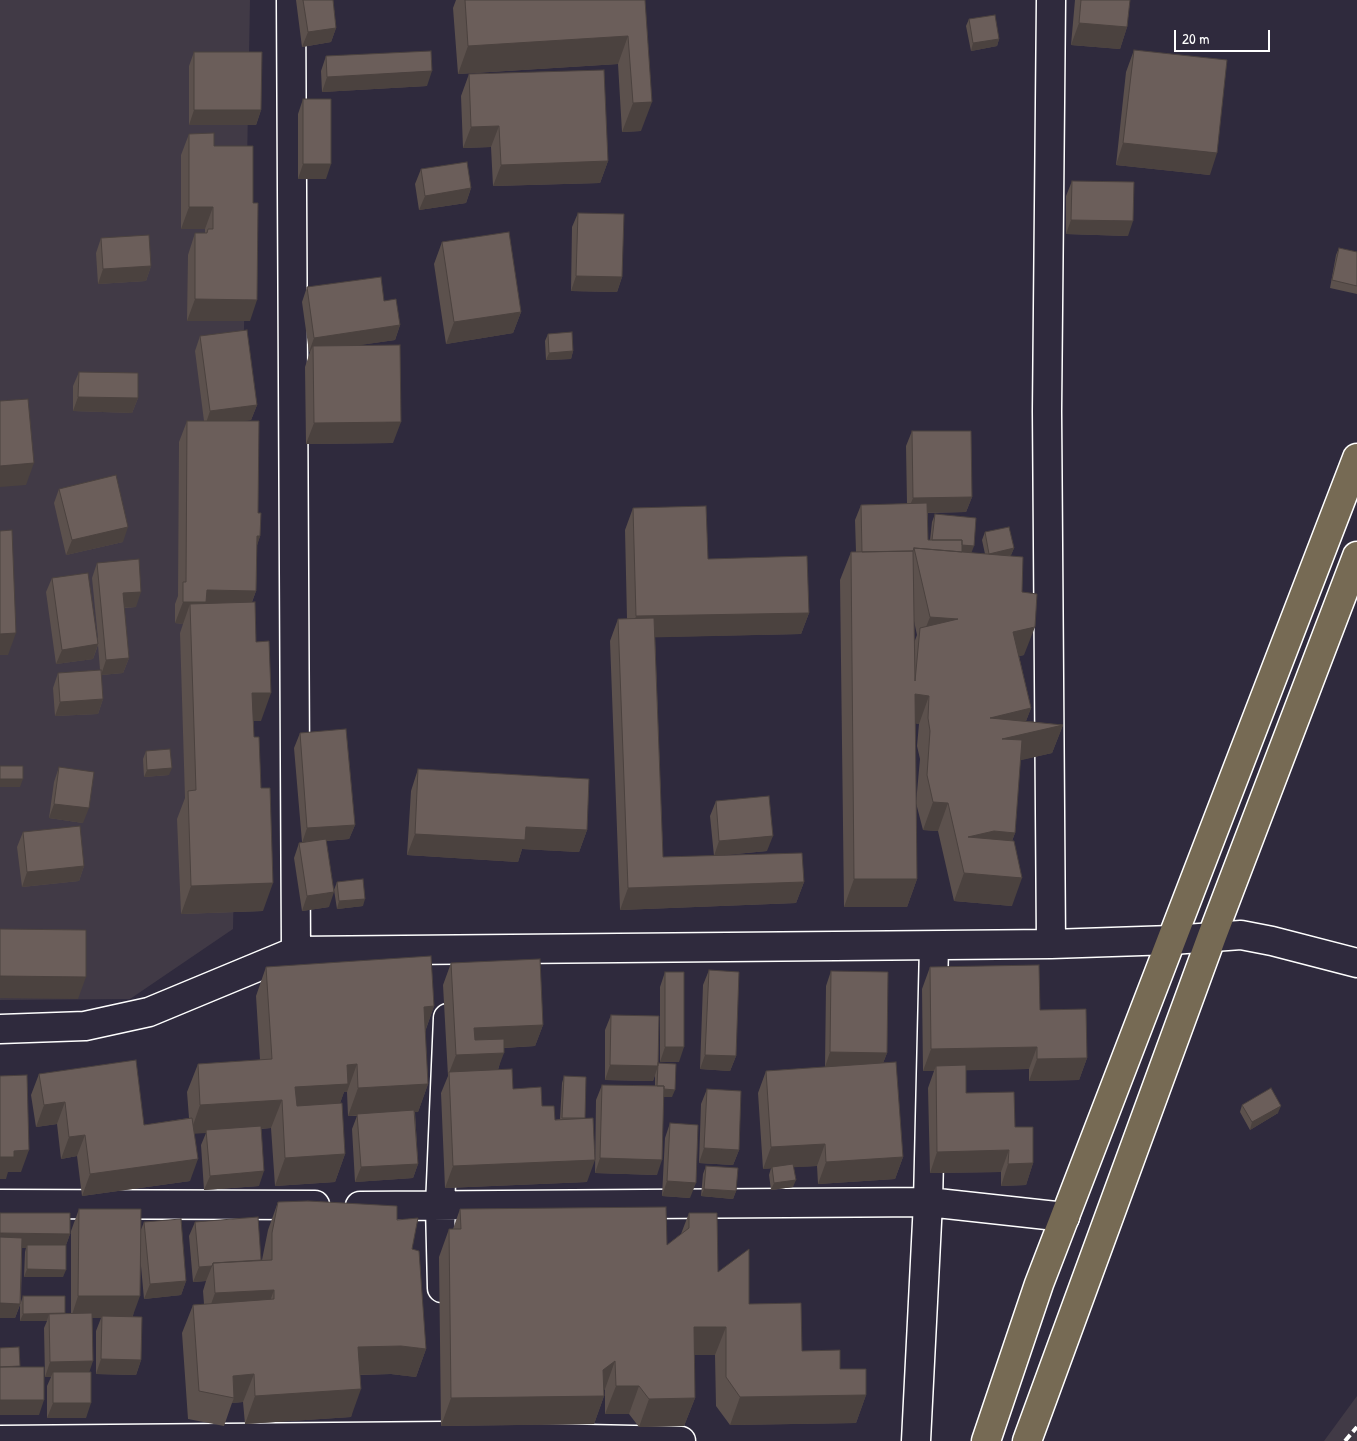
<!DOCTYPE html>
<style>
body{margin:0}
#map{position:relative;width:1357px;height:1441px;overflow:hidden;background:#2f2a3d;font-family:"Patrick Hand",sans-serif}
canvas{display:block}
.scale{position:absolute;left:1174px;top:30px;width:96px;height:22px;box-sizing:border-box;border:2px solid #fff;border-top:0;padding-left:6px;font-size:15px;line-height:18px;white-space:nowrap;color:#fff;-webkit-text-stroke:4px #2f2a3d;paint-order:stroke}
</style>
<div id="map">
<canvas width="1357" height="1441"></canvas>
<div class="scale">20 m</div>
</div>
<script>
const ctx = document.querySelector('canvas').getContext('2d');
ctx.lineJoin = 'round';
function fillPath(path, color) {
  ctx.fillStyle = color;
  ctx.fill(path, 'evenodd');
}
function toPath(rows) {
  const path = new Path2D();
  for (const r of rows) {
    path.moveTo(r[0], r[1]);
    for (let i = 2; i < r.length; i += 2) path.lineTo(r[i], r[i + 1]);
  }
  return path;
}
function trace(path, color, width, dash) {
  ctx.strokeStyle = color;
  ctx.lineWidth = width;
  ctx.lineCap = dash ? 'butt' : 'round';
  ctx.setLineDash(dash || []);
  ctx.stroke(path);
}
fillPath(toPath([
 [0,0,250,0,233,929,130,999,0,1000],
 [1357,1396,1357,1441,1324,1441]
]), '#413a46');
const minor = toPath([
 [291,0,296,951],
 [1051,944,1047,411,1051,0],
 [0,1029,85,1026,149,1012,296,951,1051,944,1172,940,1241,935,1272,941,1357,963],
 [0,1204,315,1205],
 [360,1206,928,1202,1065,1217],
 [442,1288,440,1206,448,1018],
 [0,1440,445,1436,681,1441],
 [916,1441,928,1202,934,946]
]);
const major = toPath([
 [986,1441,1039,1284,1357,458],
 [1027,1441,1212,936,1357,556]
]);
trace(minor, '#fff', 31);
trace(major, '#fff', 31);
trace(minor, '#2f2a3d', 28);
trace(major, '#766a54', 28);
trace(toPath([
 [1345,1441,1357,1427]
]), '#fff', 4, [8, 4]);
fillPath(toPath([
 [296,0,333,0,336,28,331,42,302,47],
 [456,0,645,0,641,131,622,132,618,64,458,74,453,8],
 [1075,0,1130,0,1127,27,1120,49,1071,45],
 [969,19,999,39,997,46,971,51,966,26],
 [1134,50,1210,175,1116,165,1126,72],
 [194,52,261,110,256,125,189,125,189,66],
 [326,56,427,86,322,92,321,71],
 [469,74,608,161,600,183,493,186,491,147,463,148,461,96],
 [303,99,326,179,298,179,298,114],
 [189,134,214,146,250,321,187,321,188,255,195,233,205,233,205,229,181,229,181,155],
 [421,169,471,188,466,203,419,210,415,184],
 [1072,181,1128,236,1066,234,1066,196],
 [578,213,622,277,617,292,571,291,572,227],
 [101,238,151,266,146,281,98,284,96,253],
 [442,242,521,312,513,333,446,344,434,264],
 [1339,248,1357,252,1357,294,1330,288,1336,255],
 [307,287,384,301,400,325,395,340,359,345,393,443,306,444,305,367,310,352,309,352,302,302],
 [548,334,573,351,571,359,546,360,545,341],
 [200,336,257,405,251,420,242,421,258,513,260,536,257,545,256,591,252,602,256,642,261,721,253,721,263,911,181,914,177,819,185,798,180,633,183,624,175,623,175,604,178,596,179,442,187,421,204,421,195,351],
 [79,372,138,398,132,413,73,411,73,386],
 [912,431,972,497,966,512,928,513,928,540,930,540,932,522,935,514,971,553,985,554,982,540,985,532,1014,548,1011,555,1010,556,1022,592,1024,655,1019,656,1031,708,1026,721,1063,725,1052,753,1020,760,1015,833,1012,841,1012,906,954,901,938,831,923,830,916,803,920,759,917,746,919,724,915,723,917,879,907,907,844,907,840,580,851,552,856,552,855,520,861,505,907,504,906,446],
 [914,621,917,635,914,643],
 [59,489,123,542,66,555,54,503],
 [633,508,708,559,809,613,801,634,655,637,663,857,714,856,710,816,716,801,767,851,715,856,804,882,796,903,620,910,610,641,618,619,627,619,625,530],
 [97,563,136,607,124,608,129,658,123,673,101,675,103,699,98,714,55,716,53,688,58,673,100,670,98,645,93,659,56,664,46,592,52,578,98,639,92,578],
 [300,733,355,825,349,839,326,841,329,907,302,911,294,858,299,843,302,842,294,748],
 [146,751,169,775,144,777,143,759],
 [59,767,83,823,49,818,54,782],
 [418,769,587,830,579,852,522,849,518,862,407,855,411,791],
 [23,832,84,866,79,881,22,887,17,847],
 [337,882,363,906,337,909,334,890],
 [451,963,543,1025,535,1046,504,1048,498,1070,513,1089,542,1106,555,1120,560,1119,562,1083,564,1076,585,1118,587,1182,445,1188,441,1093,448,1076,443,985],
 [266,967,434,1006,425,1032,428,1084,418,1112,415,1112,418,1164,413,1178,355,1182,352,1129,357,1116,348,1116,347,1092,344,1092,340,1103,345,1154,335,1182,275,1186,271,1128,261,1129,259,1186,204,1190,201,1145,206,1133,194,1133,190,1181,82,1196,77,1156,61,1159,57,1124,36,1127,31,1095,39,1074,144,1125,189,1118,187,1092,198,1064,260,1060,256,996],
 [930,967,1040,1010,1087,1058,1079,1080,1029,1081,1029,1069,966,1070,966,1093,1015,1127,1033,1163,1026,1185,1001,1186,1001,1172,930,1173,928,1088,934,1071,923,1071,922,989],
 [709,970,736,1056,730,1071,700,1069,703,985],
 [831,971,887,1053,883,1063,903,1157,895,1179,818,1184,817,1166,793,1167,793,1187,771,1190,769,1175,771,1168,763,1169,758,1093,766,1071,825,1067,826,986],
 [665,972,679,1062,660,1062,660,987],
 [611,1015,658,1063,672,1097,663,1097,657,1175,595,1173,596,1100,602,1085,655,1086,655,1075,653,1081,605,1080,605,1030],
 [707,1089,739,1150,733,1165,699,1163,701,1104],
 [1242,1105,1278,1113,1250,1130,1240,1112],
 [670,1123,690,1198,662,1196,665,1138],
 [706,1166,736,1191,733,1199,701,1196,703,1174],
 [278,1202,397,1220,412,1249,426,1349,416,1377,391,1374,360,1375,351,1417,245,1424,243,1402,232,1403,224,1426,188,1419,182,1333,193,1305,204,1304,203,1291,206,1281,193,1282,189,1236,195,1222,262,1260,268,1230],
 [79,1209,140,1232,144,1222,186,1281,181,1295,144,1299,140,1255,133,1316,141,1360,136,1375,96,1374,96,1331,101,1318,92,1318,89,1372,86,1418,47,1418,47,1386,51,1377,45,1377,44,1328,47,1321,20,1321,20,1305,15,1318,0,1213,70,1234,66,1245,63,1277,24,1277,25,1252,26,1248,22,1248,21,1302,23,1296,65,1313,71,1313,71,1231],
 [460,1209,667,1245,681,1234,689,1213,718,1272,749,1304,802,1351,840,1369,866,1395,856,1423,730,1425,716,1406,715,1355,694,1355,695,1398,684,1426,639,1427,629,1414,605,1414,605,1389,604,1390,604,1396,594,1424,441,1426,439,1257,449,1229,453,1229]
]), '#5c514d');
fillPath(toPath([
 [1079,23,1127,27,1120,49,1071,45],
 [336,28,331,42,302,47,308,32],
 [628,36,618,64,458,74,468,46],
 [999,39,997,46,971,51,973,43],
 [432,71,427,86,322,92,327,77],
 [652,102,641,131,622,132,633,103],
 [194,110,261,110,256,125,189,125],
 [499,126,491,147,463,148,471,127],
 [1123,143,1217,153,1210,175,1116,165],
 [608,161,600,183,493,186,501,165],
 [303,164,331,164,326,179,298,179],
 [471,188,466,203,419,210,425,196],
 [189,207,213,207,205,229,181,229],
 [1071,220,1133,221,1128,236,1066,234],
 [151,266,146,281,98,284,103,269],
 [576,276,622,277,617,292,571,291],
 [195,299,257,300,250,321,187,321],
 [521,312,513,333,446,344,454,322],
 [400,325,395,340,313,352,313,346,310,352,309,352,314,338],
 [573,351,571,359,546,360,549,353],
 [78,397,138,398,132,413,73,411],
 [257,405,251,420,205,426,210,411],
 [401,422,393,443,306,444,314,423],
 [34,463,26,485,0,487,0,466],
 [972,497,966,512,907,513,913,498],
 [128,527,123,542,66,555,72,540],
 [257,536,260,536,253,558],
 [932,542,974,546,971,554,929,549],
 [1014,548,1011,555,987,561,989,554],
 [207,590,256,591,248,612,190,604,183,624,175,623,183,602],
 [141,592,136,607,117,608,123,593],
 [809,613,801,634,628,638,636,616],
 [930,617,958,619,919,645],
 [1035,627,1024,655,1003,660,1013,632],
 [16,633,8,655,0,655,0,634],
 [98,644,93,659,56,664,62,650],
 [129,658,123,673,101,675,106,660],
 [252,693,271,693,261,721,242,721],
 [915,694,929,696,919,724,905,722],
 [103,699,98,714,55,716,60,702],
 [1031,708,1021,734,1063,725,1052,753,992,767,990,718],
 [172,768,169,775,144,777,147,770],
 [0,779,23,779,20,787,0,787],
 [933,802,948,803,938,831,923,830],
 [54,804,89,808,83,823,49,818],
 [355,825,349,839,302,843,307,828],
 [526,827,587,830,579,852,522,849,518,862,407,855,415,834],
 [994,831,1015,833,1004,861,968,837],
 [773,836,767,851,714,856,719,841],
 [84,866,79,881,22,887,27,872],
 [964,873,1022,878,1012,906,954,901],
 [854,879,917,879,907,907,844,907],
 [804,882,796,903,620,910,628,888],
 [273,883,263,911,181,914,191,886],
 [334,892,329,907,302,911,307,896],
 [365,899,363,906,337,909,339,901],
 [0,976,86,977,78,999,0,998],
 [434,1006,424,1034,424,1007],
 [543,1025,535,1046,466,1050,474,1028],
 [665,1047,684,1047,679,1062,660,1062],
 [1037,1047,1029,1069,936,1071,936,1066,934,1071,923,1071,931,1049],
 [830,1052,887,1053,881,1068,825,1067],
 [504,1053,496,1074,449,1073,456,1055],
 [705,1055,736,1056,730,1071,700,1069],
 [1087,1058,1079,1080,1029,1081,1037,1059],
 [357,1064,347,1092,344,1092,337,1112,285,1115,295,1087,347,1065],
 [610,1065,658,1066,653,1081,605,1080],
 [428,1084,418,1112,348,1116,358,1088],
 [657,1089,675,1090,672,1097,654,1097],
 [282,1100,271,1128,207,1132,206,1130,206,1133,190,1134,200,1105],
 [65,1102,57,1124,36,1127,44,1105],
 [1281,1106,1278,1113,1250,1130,1252,1122],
 [85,1135,77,1156,61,1159,69,1137],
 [825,1144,817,1166,763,1169,771,1147],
 [704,1148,739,1150,733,1165,699,1163],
 [29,1150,21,1172,8,1172,6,1179,0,1179,0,1157,14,1151],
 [1009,1150,1001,1172,930,1173,937,1152],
 [345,1154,335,1182,275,1186,285,1158],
 [903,1157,895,1179,818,1184,826,1162],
 [600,1158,662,1160,657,1175,595,1173],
 [198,1159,190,1181,82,1196,90,1174],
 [595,1160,587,1182,445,1188,453,1166],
 [1033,1163,1026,1185,1001,1186,1008,1164],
 [418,1164,413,1178,355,1182,361,1167],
 [264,1171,259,1186,204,1190,210,1176],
 [796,1180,793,1187,771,1190,774,1183],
 [667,1181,696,1183,690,1198,662,1196],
 [704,1189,736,1191,733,1199,701,1196],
 [0,1233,70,1234,65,1248,27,1245,26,1248,0,1248],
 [212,1266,206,1281,193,1282,199,1267],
 [27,1269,66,1270,63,1277,24,1277],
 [186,1281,181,1295,144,1299,150,1284],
 [274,1290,264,1318,205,1321,215,1293],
 [78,1296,140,1296,132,1318,102,1316,101,1318,71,1318],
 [0,1303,20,1304,15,1318,0,1318],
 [65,1313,49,1314,47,1321,20,1321,23,1314],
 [694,1327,726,1327,715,1355,684,1355],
 [401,1346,426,1349,416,1377,391,1374,348,1375,358,1347],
 [101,1359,141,1360,136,1375,96,1374],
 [93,1361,88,1376,53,1372,51,1377,45,1377,50,1362],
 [615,1361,605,1389,596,1396,604,1396,594,1424,441,1426,451,1398,603,1370],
 [254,1374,243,1402,232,1403,234,1398,233,1376],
 [616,1386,639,1386,629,1414,605,1414],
 [361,1389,351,1417,245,1424,255,1396],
 [866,1395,856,1423,730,1425,740,1397],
 [695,1398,684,1426,639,1427,649,1399],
 [0,1400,44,1400,39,1415,0,1415],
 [53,1403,91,1403,86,1418,47,1418]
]), '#4b423f');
const building = toPath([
 [303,0,333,0,336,28,308,32,303,0],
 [465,0,645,0,652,102,633,103,628,36,468,46,465,0],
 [1081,0,1130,0,1127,27,1079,23,1081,0],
 [995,15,999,39,973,43,969,19,995,15],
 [1134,50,1227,60,1217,153,1123,143,1134,50],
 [431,51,432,71,327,77,326,56,431,51],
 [194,52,262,52,261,110,194,110,194,52],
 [604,70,608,161,501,165,499,126,471,127,469,74,604,70],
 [303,99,331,99,331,164,303,164,303,99],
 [214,133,214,146,253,146,253,203,258,203,257,300,195,299,195,233,207,233,208,229,213,229,213,207,189,207,189,134,214,133],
 [467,162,471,188,425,196,421,169,467,162],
 [1072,181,1134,182,1133,221,1071,220,1072,181],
 [578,213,624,214,622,277,576,276,578,213],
 [509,232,521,312,454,322,442,242,509,232],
 [149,235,151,266,103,269,101,238,149,235],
 [1339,248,1357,252,1357,286,1332,280,1339,248],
 [381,277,384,301,396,299,400,325,314,338,307,287,381,277],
 [247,330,257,405,210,411,200,336,247,330],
 [572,332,573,351,549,353,548,334,572,332],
 [400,345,401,422,314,423,313,346,400,345],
 [79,372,138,373,138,398,78,397,79,372],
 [28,399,34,463,0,466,0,401,28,399],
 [187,421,259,421,258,513,261,513,260,536,257,536,256,591,207,590,206,602,183,602,183,582,186,582,187,421],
 [912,431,971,431,972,497,913,498,912,431],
 [116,475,128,527,72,540,59,489,116,475],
 [927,503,928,540,962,540,962,552,914,548,913,551,862,552,861,505,927,503],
 [706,506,708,559,807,556,809,613,636,616,633,508,706,506],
 [935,514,976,518,974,546,962,545,962,540,932,540,935,514],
 [1009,527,1014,548,989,554,985,532,1009,527],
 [12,530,16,633,0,634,0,531,12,530],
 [914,548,1023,557,1022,592,1037,594,1035,627,1013,632,1031,708,990,718,1063,725,1002,739,1022,740,1015,833,994,831,968,837,1014,841,1022,878,964,873,948,803,933,802,927,775,930,731,928,718,929,696,915,694,917,879,854,879,851,552,913,551,915,681,920,628,958,619,930,617,914,548],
 [139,559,141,592,123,593,129,658,106,660,97,563,139,559],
 [88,573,98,644,62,650,52,578,88,573],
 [255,602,256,642,269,641,271,693,252,693,254,737,259,737,261,788,270,788,273,883,191,886,188,791,196,790,190,604,255,602],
 [654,618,663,857,802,853,804,882,628,888,618,619,654,618],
 [101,670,103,699,60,702,58,673,101,670],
 [346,729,355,825,307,828,300,733,346,729],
 [170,749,172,768,147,770,146,751,170,749],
 [0,766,23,766,23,779,0,779,0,766],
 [59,767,94,772,89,808,54,804,59,767],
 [418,769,589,779,587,830,526,827,525,840,415,834,418,769],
 [769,796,773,836,719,841,716,801,769,796],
 [80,826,84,866,27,872,23,832,80,826],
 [326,839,334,892,307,896,299,843,326,839],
 [363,879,365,899,339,901,337,882,363,879],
 [0,929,86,930,86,977,0,976,0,929],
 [431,956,434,1006,424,1007,428,1084,358,1088,357,1064,347,1065,348,1084,295,1087,297,1106,342,1103,345,1154,285,1158,282,1100,200,1105,198,1064,272,1059,266,967,431,956],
 [540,959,543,1025,474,1028,475,1040,504,1039,504,1053,456,1055,451,963,540,959],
 [1039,965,1040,1010,1086,1009,1087,1058,1037,1059,1037,1047,931,1049,930,967,1039,965],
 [709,970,739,972,736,1056,705,1055,709,970],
 [831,971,888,972,887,1053,830,1052,831,971],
 [665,972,684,972,684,1047,665,1047,665,972],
 [611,1015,659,1016,658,1066,610,1065,611,1015],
 [136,1060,144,1125,192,1118,198,1159,90,1174,85,1135,69,1137,65,1102,44,1105,39,1074,136,1060],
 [896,1062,903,1157,826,1162,825,1144,771,1147,766,1071,896,1062],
 [658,1063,676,1064,675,1090,664,1089,664,1086,657,1086,658,1063],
 [966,1065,966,1093,1014,1092,1015,1127,1033,1127,1033,1163,1008,1164,1009,1150,937,1152,936,1066,966,1065],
 [512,1069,513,1089,541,1087,542,1106,554,1106,555,1120,593,1118,595,1160,453,1166,449,1072,512,1069],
 [27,1075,29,1150,14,1151,14,1157,0,1157,0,1076,27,1075],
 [564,1076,586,1077,585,1118,562,1118,564,1076],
 [602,1085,664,1086,662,1160,600,1158,602,1085],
 [1271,1088,1281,1106,1252,1122,1242,1105,1271,1088],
 [707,1089,741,1091,739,1150,704,1148,707,1089],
 [414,1110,418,1164,361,1167,357,1114,414,1110],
 [670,1123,698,1125,696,1183,667,1181,670,1123],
 [261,1126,264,1171,210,1176,206,1130,261,1126],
 [793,1164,796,1180,774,1183,772,1167,793,1164],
 [706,1166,738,1168,736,1191,704,1189,706,1166],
 [308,1201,397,1206,397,1220,418,1218,412,1249,419,1251,426,1349,401,1346,358,1347,361,1389,255,1396,254,1374,233,1376,234,1398,199,1391,193,1305,274,1299,274,1290,215,1293,213,1263,272,1260,272,1233,278,1202,308,1201],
 [666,1207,667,1245,689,1228,689,1213,717,1213,718,1272,749,1249,749,1304,801,1303,802,1351,840,1350,840,1369,866,1369,866,1395,740,1397,726,1377,726,1327,694,1327,695,1398,649,1399,639,1386,616,1386,615,1361,603,1370,604,1396,451,1398,449,1229,461,1229,460,1209,666,1207],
 [79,1209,141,1209,140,1296,78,1296,79,1209],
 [0,1213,70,1213,70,1234,0,1233,0,1213],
 [258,1217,261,1260,213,1263,212,1266,199,1267,195,1222,258,1217],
 [181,1219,186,1281,150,1284,144,1222,181,1219],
 [0,1237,22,1238,20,1304,0,1303,0,1237],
 [27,1245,66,1245,66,1270,27,1269,27,1245],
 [23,1296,65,1296,65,1313,23,1314,23,1296],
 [92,1313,93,1361,50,1362,49,1314,92,1313],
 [102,1316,142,1317,141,1360,101,1359,102,1316],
 [19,1347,20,1366,0,1367,0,1348,19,1347],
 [0,1367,44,1367,44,1400,0,1400,0,1367],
 [53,1372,91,1372,91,1403,53,1403,53,1372]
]);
fillPath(building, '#6b5e5a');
trace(building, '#4b423f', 1);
</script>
